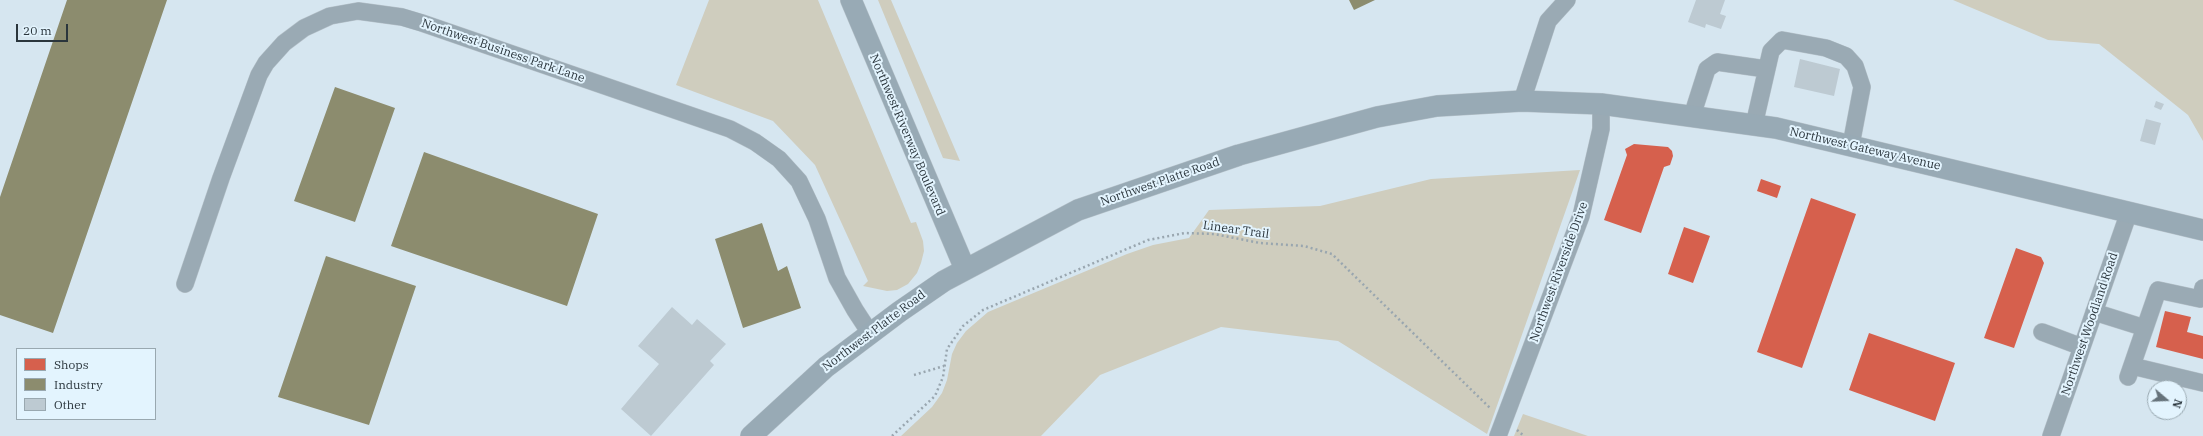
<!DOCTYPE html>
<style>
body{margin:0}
#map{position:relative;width:2203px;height:436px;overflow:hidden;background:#d6e6f0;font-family:"IBM Plex Serif",serif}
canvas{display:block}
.legend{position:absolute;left:16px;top:348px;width:140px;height:72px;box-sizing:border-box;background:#e3f4fe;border:1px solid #99a8b0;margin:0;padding:5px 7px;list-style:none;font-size:12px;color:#2a353c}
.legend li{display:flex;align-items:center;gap:8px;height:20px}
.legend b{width:20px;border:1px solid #99a8b0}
.north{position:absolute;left:2147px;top:380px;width:40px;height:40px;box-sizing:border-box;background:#e3f4fe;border:1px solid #99a8b0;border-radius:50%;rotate:109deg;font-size:11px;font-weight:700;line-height:16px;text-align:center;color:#2a353c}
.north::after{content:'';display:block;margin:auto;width:14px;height:18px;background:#66737b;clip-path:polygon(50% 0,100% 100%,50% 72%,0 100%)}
.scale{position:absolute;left:16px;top:24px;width:52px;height:18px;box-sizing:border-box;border:2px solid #2a353c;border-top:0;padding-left:5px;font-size:12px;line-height:14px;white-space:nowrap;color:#2a353c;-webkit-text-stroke:3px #e3f4fe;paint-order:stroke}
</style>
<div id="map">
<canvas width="2203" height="436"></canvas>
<ul class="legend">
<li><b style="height:11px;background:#d6604d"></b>Shops</li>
<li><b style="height:11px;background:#8c8c6e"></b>Industry</li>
<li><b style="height:11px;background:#bdcad2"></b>Other</li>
</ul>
<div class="north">N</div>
<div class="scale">20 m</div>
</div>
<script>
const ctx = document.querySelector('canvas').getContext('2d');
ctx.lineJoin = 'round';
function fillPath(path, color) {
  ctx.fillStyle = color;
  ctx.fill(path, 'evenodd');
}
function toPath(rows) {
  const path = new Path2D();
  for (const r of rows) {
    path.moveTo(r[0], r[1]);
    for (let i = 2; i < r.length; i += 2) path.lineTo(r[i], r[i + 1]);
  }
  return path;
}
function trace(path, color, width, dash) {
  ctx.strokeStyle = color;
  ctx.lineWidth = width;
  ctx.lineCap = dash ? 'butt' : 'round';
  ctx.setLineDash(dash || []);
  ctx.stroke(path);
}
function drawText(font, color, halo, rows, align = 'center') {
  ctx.font = font + ' "IBM Plex Serif",serif';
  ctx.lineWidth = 4;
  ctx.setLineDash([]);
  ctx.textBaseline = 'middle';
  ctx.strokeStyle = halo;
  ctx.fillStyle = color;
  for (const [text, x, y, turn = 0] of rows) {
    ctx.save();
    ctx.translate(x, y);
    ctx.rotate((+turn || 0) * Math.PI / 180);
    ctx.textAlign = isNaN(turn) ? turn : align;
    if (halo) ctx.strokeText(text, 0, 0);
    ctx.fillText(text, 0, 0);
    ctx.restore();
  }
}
fillPath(toPath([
 [709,0,818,0,911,223,916,222,923,241,924,251,921,263,917,273,908,284,897,290,887,291,863,286,868,281,815,165,773,121,676,85],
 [878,0,891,0,960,161,943,158],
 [1953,0,2203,0,2203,141,2188,115,2099,44,2048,40],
 [1580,170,1487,434,1338,341,1221,327,1100,375,1041,436,901,436,932,407,942,393,947,380,952,354,957,343,966,331,988,312,1127,254,1153,245,1189,238,1209,210,1320,206,1431,179],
 [1523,414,1588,436,1514,436]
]), '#cfcdbe');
fillPath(toPath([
 [1634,144,1668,147,1672,151,1673,156,1670,165,1664,167,1641,233,1604,220,1627,155,1625,149],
 [1761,179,1781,186,1777,198,1757,191],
 [1811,198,1856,214,1802,368,1757,352],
 [1684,227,1710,236,1693,283,1668,274],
 [2016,248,2041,257,2044,263,2014,348,1984,338],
 [2165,311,2191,317,2187,332,2203,336,2203,359,2156,347],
 [1869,333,1955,363,1935,421,1849,390]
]), '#d6604d');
fillPath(toPath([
 [67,0,167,0,53,333,0,315,0,197],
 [1349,0,1375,0,1354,10],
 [335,87,395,108,355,222,294,201],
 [424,152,598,214,567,306,391,246],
 [762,223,778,271,787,266,801,308,743,328,715,239],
 [326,256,416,286,369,425,278,397]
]), '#8c8c6e');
fillPath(toPath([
 [1696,0,1725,0,1720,14,1726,16,1721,29,1706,24,1705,28,1688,22],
 [1800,59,1840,69,1834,96,1794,87],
 [2156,101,2164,104,2161,110,2154,107],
 [2146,119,2161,123,2155,145,2140,141],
 [672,307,692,325,697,319,726,344,710,361,714,365,651,436,621,409,659,364,638,346]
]), '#bdcad2');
const minor = toPath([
 [1522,101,1548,21,1567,0],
 [1692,116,1707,69,1717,62,1766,69],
 [1754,125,1771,51,1782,40,1826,48,1846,56,1855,66,1862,87,1851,145],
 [185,284,221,178,259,75,266,63,284,43,304,28,330,16,358,11,402,17,422,23,730,129,755,142,779,159,799,181,817,219,837,278,855,310,870,333],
 [2094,312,2145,328],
 [2042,332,2082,347],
 [2132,366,2203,383],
 [2128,377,2158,290,2200,299,2203,288],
 [1498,436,1581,216,1601,129,1601,104],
 [2051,436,2129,212]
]);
const major = toPath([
 [851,0,965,269],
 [751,436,826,367,899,312,944,281,1078,210,1239,155,1377,117,1437,106,1522,101,1601,104,1776,128,2203,230]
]);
trace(minor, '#b6c2ca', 18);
trace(major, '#b6c2ca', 22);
trace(toPath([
 [914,375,944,366],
 [1517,430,1524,436],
 [892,436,935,396,943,377,947,349,963,326,983,310,1148,240,1185,233,1214,234,1260,243,1304,246,1332,254,1490,408]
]), '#99a6af', 2.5, [2, 3]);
trace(minor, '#9aaab4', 17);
trace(major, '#98aab5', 21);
drawText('12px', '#2a353c', '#e3f4fe', [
 ["Northwest Business Park Lane",503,51,19],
 ["Northwest Riverway Boulevard",907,135,67],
 ["Northwest Gateway Avenue",1865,149,13],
 ["Northwest Platte Road",1160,182,-19],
 ["Linear Trail",1236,230,8],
 ["Northwest Riverside Drive",1559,272,-70],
 ["Northwest Woodland Road",2090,324,-71],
 ["Northwest Platte Road",874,331,-37]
]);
</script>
